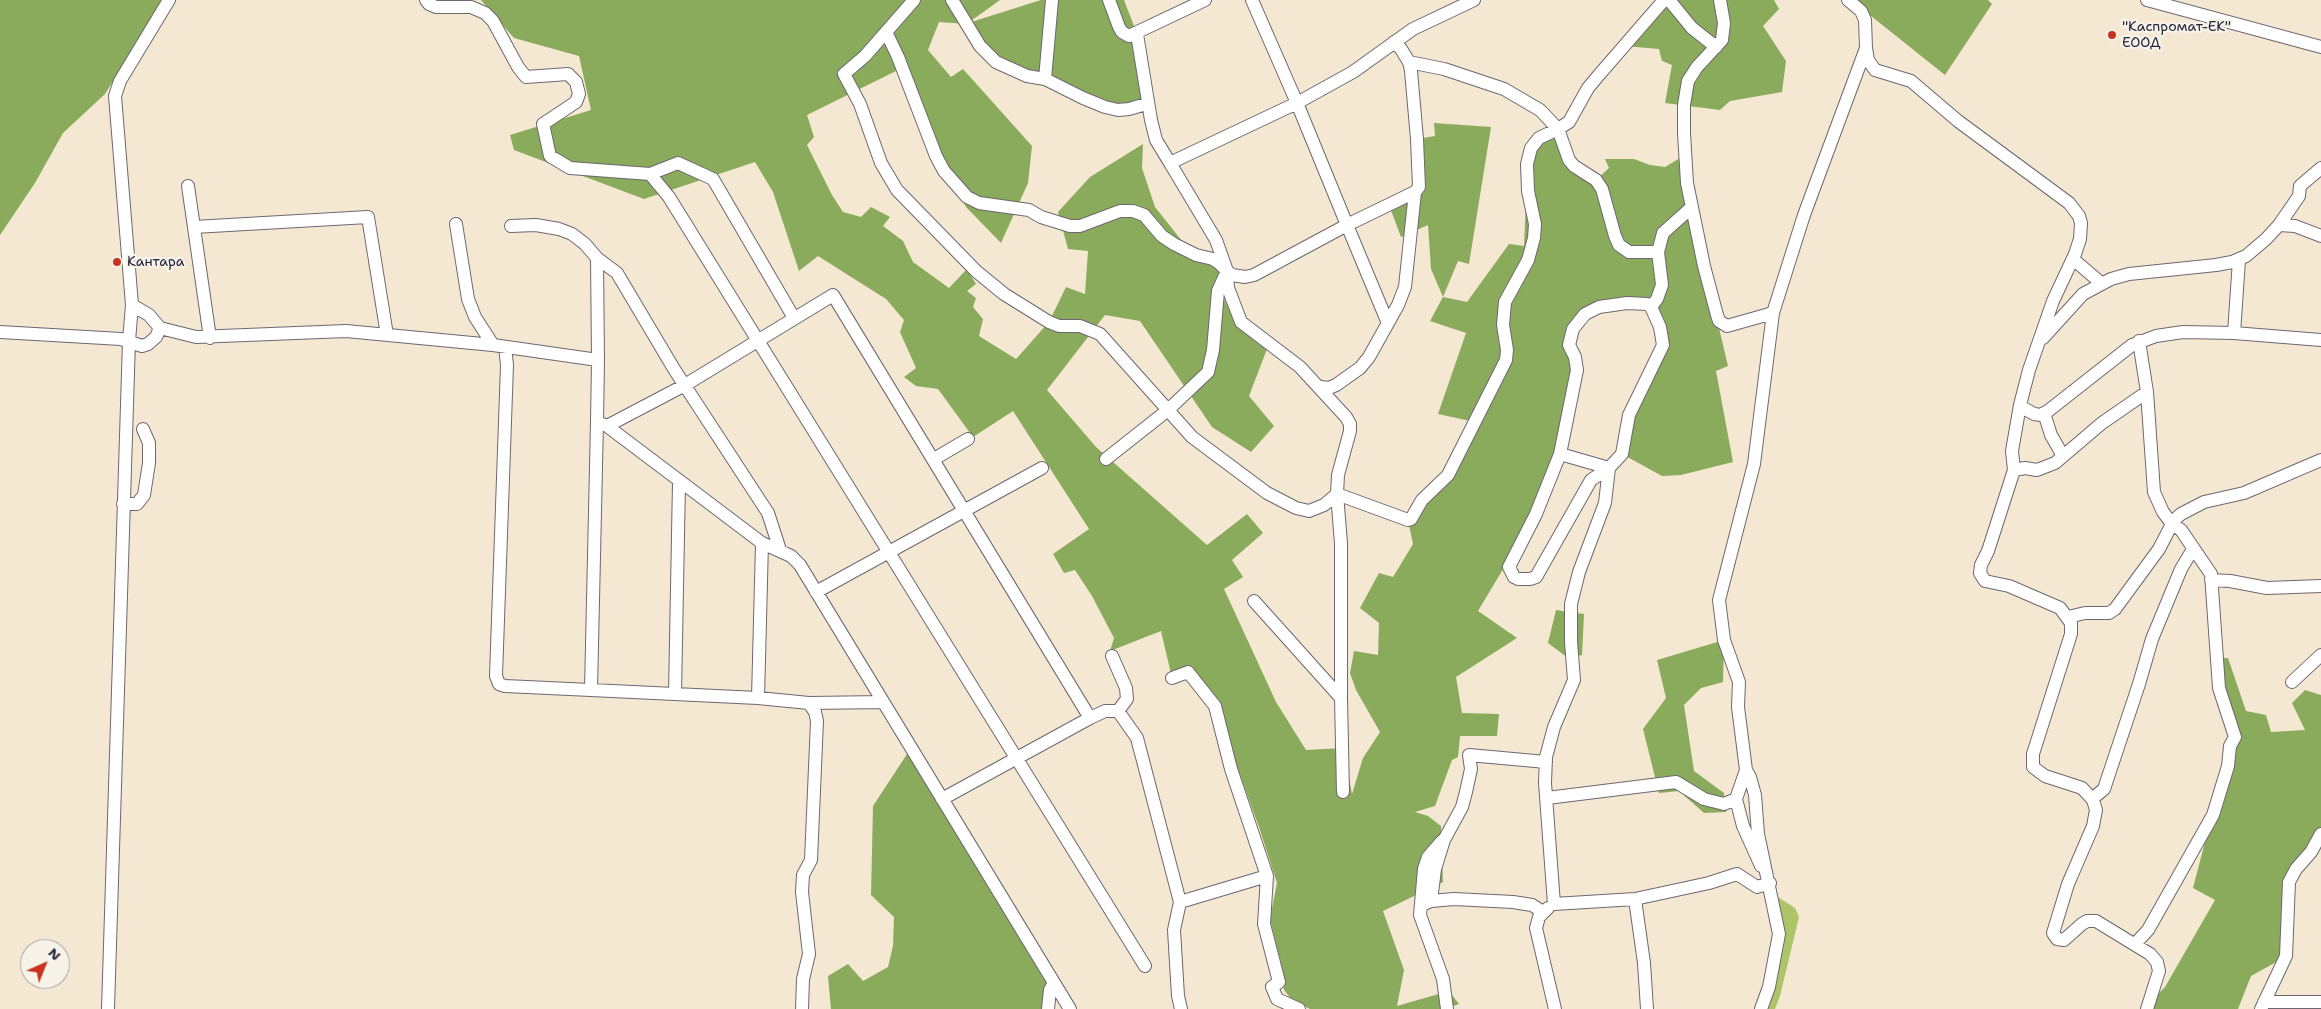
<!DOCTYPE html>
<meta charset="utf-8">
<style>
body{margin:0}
#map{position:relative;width:2321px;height:1009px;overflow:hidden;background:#f5e8d3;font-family:"Shantell Sans",sans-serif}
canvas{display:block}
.north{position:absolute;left:20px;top:939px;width:50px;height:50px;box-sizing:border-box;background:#f7f3e8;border:1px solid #a29fa3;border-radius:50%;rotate:44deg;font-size:14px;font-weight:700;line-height:20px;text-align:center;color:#22223b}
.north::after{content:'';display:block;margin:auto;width:18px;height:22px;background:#c8321e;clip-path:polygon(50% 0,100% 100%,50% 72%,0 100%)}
</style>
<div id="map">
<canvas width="2321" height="1009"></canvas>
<div class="north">N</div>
</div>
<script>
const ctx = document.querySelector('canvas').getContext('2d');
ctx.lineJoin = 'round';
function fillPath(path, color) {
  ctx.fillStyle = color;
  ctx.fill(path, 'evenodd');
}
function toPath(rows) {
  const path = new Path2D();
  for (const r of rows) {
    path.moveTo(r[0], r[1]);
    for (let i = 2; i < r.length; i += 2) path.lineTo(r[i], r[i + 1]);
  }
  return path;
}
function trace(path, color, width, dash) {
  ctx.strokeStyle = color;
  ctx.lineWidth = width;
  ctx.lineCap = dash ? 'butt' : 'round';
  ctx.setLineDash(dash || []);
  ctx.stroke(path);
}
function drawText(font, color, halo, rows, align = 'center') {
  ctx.font = font + ' "Shantell Sans",sans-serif';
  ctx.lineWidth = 4.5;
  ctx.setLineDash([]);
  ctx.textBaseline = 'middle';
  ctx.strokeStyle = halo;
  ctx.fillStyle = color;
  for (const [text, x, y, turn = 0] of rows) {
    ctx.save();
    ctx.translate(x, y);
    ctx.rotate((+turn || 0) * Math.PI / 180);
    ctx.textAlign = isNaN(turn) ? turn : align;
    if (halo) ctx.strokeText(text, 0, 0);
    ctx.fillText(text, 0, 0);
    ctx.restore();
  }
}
fillPath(toPath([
 [1778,897,1795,908,1799,917,1780,996,1775,1009,1766,1009]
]), '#aec468');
fillPath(toPath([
 [0,0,163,0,105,94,63,133,35,183,0,235],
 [481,0,1000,0,968,23,1041,0,1124,0,1137,34,1146,104,1129,109,1010,69,966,24,939,22,928,50,951,77,963,69,1032,146,1028,183,1001,243,966,207,902,68,807,115,814,137,807,145,832,195,843,212,861,217,871,207,890,217,883,226,903,241,913,262,949,288,967,269,976,284,967,291,976,298,973,307,983,319,979,336,1016,359,1049,322,1066,287,1085,294,1088,251,1068,249,1058,212,1090,177,1143,144,1142,168,1155,207,1197,260,1227,271,1221,292,1233,318,1251,338,1267,349,1249,396,1274,426,1251,452,1212,427,1140,321,1105,315,1047,390,1096,447,1207,545,1247,514,1263,533,1232,560,1243,577,1224,589,1276,702,1306,750,1343,748,1352,794,1363,758,1380,732,1356,690,1350,673,1354,651,1378,655,1379,623,1360,608,1379,573,1393,577,1413,544,1408,520,1437,488,1475,422,1438,414,1466,333,1430,321,1443,297,1431,269,1428,225,1401,237,1389,205,1415,192,1417,139,1435,136,1434,123,1491,127,1469,264,1458,261,1443,297,1467,302,1509,244,1524,246,1528,155,1558,129,1569,160,1596,180,1609,168,1605,159,1634,159,1650,165,1665,167,1685,155,1714,307,1728,366,1716,371,1733,462,1681,475,1662,476,1622,454,1629,415,1661,351,1651,307,1604,306,1573,329,1576,378,1536,514,1478,611,1517,638,1456,677,1462,713,1499,714,1497,736,1460,736,1458,757,1452,760,1435,806,1415,812,1428,816,1441,826,1443,882,1383,911,1404,970,1397,1006,1449,991,1459,1004,1445,1009,1310,1009,1291,999,1284,990,1281,963,1270,919,1277,883,1259,827,1215,706,1192,666,1172,678,1161,631,1110,651,1114,638,1092,596,1075,570,1064,573,1053,554,1089,529,1013,411,973,437,938,389,916,386,904,377,916,368,900,332,904,320,886,299,818,256,799,271,773,192,755,162,644,199,514,150,510,135,591,110,579,56,514,38],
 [1664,0,1774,0,1779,9,1763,26,1786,61,1782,92,1730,101,1720,110,1665,103,1672,65,1662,61,1659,49,1625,46],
 [1851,0,1988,0,1992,4,1945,75],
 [1556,610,1584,614,1582,655,1568,658,1548,643],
 [1724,640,1723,682,1701,688,1684,705,1694,771,1724,793,1726,812,1704,813,1679,791,1659,793,1643,729,1666,698,1657,660],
 [2222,658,2228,658,2246,711,2266,715,2271,732,2305,730,2292,703,2305,690,2321,695,2321,834,2296,869,2286,947,2278,961,2251,976,2238,1009,2147,1009,2149,1003,2165,987,2215,900,2193,888,2230,746,2223,699],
 [911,748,1046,973,1046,1009,831,1009,828,976,848,964,863,981,888,967,893,946,894,917,871,895,873,806]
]), '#8aaa5c');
const minor = toPath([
 [169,0,120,81,115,96,132,305,149,315,160,328,196,337,346,331,493,345,598,360,597,422,607,426,762,543,758,698,809,703,815,712,817,721,811,860,803,875,802,892,809,954,803,979,802,1009],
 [426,0,429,4,436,7,471,7,485,13,493,21,518,67,526,77,568,74,576,82,579,94,576,102,543,124,550,156,570,168,650,174,669,197,1145,966],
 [914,0,865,56,844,74,860,104,881,163,897,190,976,271,1004,294,1049,322,1059,326,1080,326,1100,334,1192,437,1267,493,1296,508,1309,511,1324,505,1337,494],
 [952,0,980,46,996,62,1027,76,1045,79,1083,98,1105,107,1118,110,1129,109,1146,104],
 [1109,0,1119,27,1122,32,1129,36,1205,0],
 [1252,0,1297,103,1353,72,1413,29,1474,0],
 [1669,0,1692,28,1716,47],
 [1720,0,1724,23,1722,40,1697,67,1688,81,1684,105,1684,133,1687,183,1704,266,1717,315,1719,321,1727,326,1773,313,1804,215,1866,48],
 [1848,0,1861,11,1865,20,1866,48,1868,60,1875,70,1911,81,1958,121,2069,203,2079,216,2081,223,2080,239,2075,254,2053,301,2029,370,2020,405,2012,451,2014,470,1988,551,1981,565,1980,573,1985,581,2009,586,2060,608,2071,623,2071,634,2033,754,2033,767,2045,776,2082,788,2093,800,2096,810,2093,826,2068,884,2053,933,2057,939,2064,940,2082,924,2087,921,2096,921,2150,954,2157,962,2159,971,2147,1009],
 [2147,0,2321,47],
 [886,32,898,57,936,156,944,171,967,197,979,203,1029,210,1041,217,1070,226,1080,226,1120,211,1133,211,1144,215,1162,236,1174,244,1196,255,1213,259,1219,263,1227,271,1228,288,1241,322,1300,367,1346,417,1350,424,1350,431,1338,475,1337,494,1341,543,1341,698,1343,792],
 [1137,34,1151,120,1156,140,1170,163,1297,103,1347,225,1415,192,1419,187,1417,139,1411,71,1409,62],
 [1394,42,1401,49,1409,62,1444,69,1504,89,1540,110,1558,129,1569,122,1588,88,1598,76,1664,0],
 [1045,79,1052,0],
 [1170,163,1216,240,1227,271,1232,275,1245,277,1254,275,1347,225,1387,321],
 [650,174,678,163,713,179,794,318],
 [188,186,210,338],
 [456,224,468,299,475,317,493,345],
 [2279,225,2295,226,2321,236],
 [511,226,536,225,559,229,572,234,585,244,597,258],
 [194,227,368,217,387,335],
 [2073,259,2101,283],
 [1651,307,1660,327,1663,345,1629,415,1622,454,1609,468,1560,454,1577,370,1575,357,1569,345,1573,329,1585,314,1599,307,1627,303,1647,304,1651,307,1657,299,1662,285,1658,252],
 [0,332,121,339,142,346,148,344,156,337,160,328],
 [2234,333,2239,260],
 [2043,338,2083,294,2111,279,2129,274,2216,265,2232,262,2246,256,2266,239,2279,225,2299,196,2300,186,2321,168],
 [505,347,507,365,496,676,499,684,505,686,591,690],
 [598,360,597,258,617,273,674,369,768,513,780,550],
 [1321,387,1329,388,1336,385,1360,368,1369,357,1398,305,1405,287,1415,192],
 [2020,406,2034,414,2041,415,2048,411,2132,345,2156,336,2183,332,2234,333,2321,340],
 [2044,413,2051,435,2063,456],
 [597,422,591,690,758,698],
 [607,426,685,385,833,295,1090,718],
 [1560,454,1536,514,1509,567,1514,577,1518,579,1530,579,1536,577,1591,480,1609,468,1605,503,1579,572,1571,604,1571,642,1574,680,1554,727,1546,757,1545,783,1554,904,1635,899,1709,883,1737,874,1757,887,1770,883],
 [934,459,968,439],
 [1106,459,1168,410,1208,372,1213,350,1218,291,1226,273],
 [2014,470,2025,468,2037,470,2055,463,2102,423,2147,392],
 [1337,494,1408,520,1411,519,1422,500,1448,475,1506,360,1507,350,1503,325,1505,302,1528,260,1534,238,1535,224,1528,191,1527,164,1531,148,1539,138,1558,129,1569,160,1574,166,1596,180,1602,189,1615,236,1619,245,1629,252,1658,252,1663,233,1692,207],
 [123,504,137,504,144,495,149,463,149,443,143,429],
 [762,543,791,556,800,565,1070,1009],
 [2211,580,2230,581,2267,588,2321,586],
 [816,592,1042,468],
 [1254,601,1341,698],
 [2068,617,2085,613,2109,613,2115,609,2159,549,2174,520,2181,514,2204,502,2244,493,2321,460],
 [1112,656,1126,688,1127,699,1118,711,1137,738,1180,902,1174,930,1178,996,1181,1009],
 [1172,678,1188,672,1215,706,1231,769,1267,876,1264,924,1279,982,1272,987,1277,999,1299,1009],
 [2292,682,2321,655],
 [675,694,679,482],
 [809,703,883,702],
 [1547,798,1676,782,1704,799,1724,804,1736,799,1746,770],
 [942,799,1090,718,1105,711,1118,711],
 [1736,799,1743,826,1761,866],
 [2092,799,2104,789,2139,684,2152,639,2181,569,2193,549],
 [1442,841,1428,857,1424,869,1420,915,1443,979,1447,1009],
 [1635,899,1644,963,1647,1009],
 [1431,901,1435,869,1444,840,1462,807,1466,792,1471,769,1469,755,1546,762],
 [1180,902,1267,876],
 [1424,904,1431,901,1454,899,1513,902,1532,905,1543,912],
 [1548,908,1539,917,1536,928,1555,1009],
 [2135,944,2148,930,2213,815,2228,766,2230,746,2235,737,2219,688,2211,574,2181,530,2172,524,2163,512,2154,492,2147,392,2139,341],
 [2264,1002,2321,1002],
 [108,1009,129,341,132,305],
 [1048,1009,1050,990,1054,983],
 [1761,1009,1769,987,1779,934,1758,834,1755,795,1750,777,1746,770,1738,707,1739,682,1724,640,1719,600,1754,464,1773,313],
 [2261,1009,2286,956,2289,882,2296,869,2311,852,2321,834]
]);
trace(minor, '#6c6770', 14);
trace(minor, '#fff', 12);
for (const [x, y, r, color] of [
 [2112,35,5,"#c8321e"],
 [117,262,5,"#c8321e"]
]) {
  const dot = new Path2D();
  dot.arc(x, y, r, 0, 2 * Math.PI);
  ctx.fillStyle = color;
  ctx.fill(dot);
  trace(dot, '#f7f3e8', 2);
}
drawText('14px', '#22223b', '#f7f3e8', [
 ["\"Каспромат-ЕК\"",2122,27],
 ["ЕООД",2122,43],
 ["Кантара",127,262]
], 'left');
</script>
